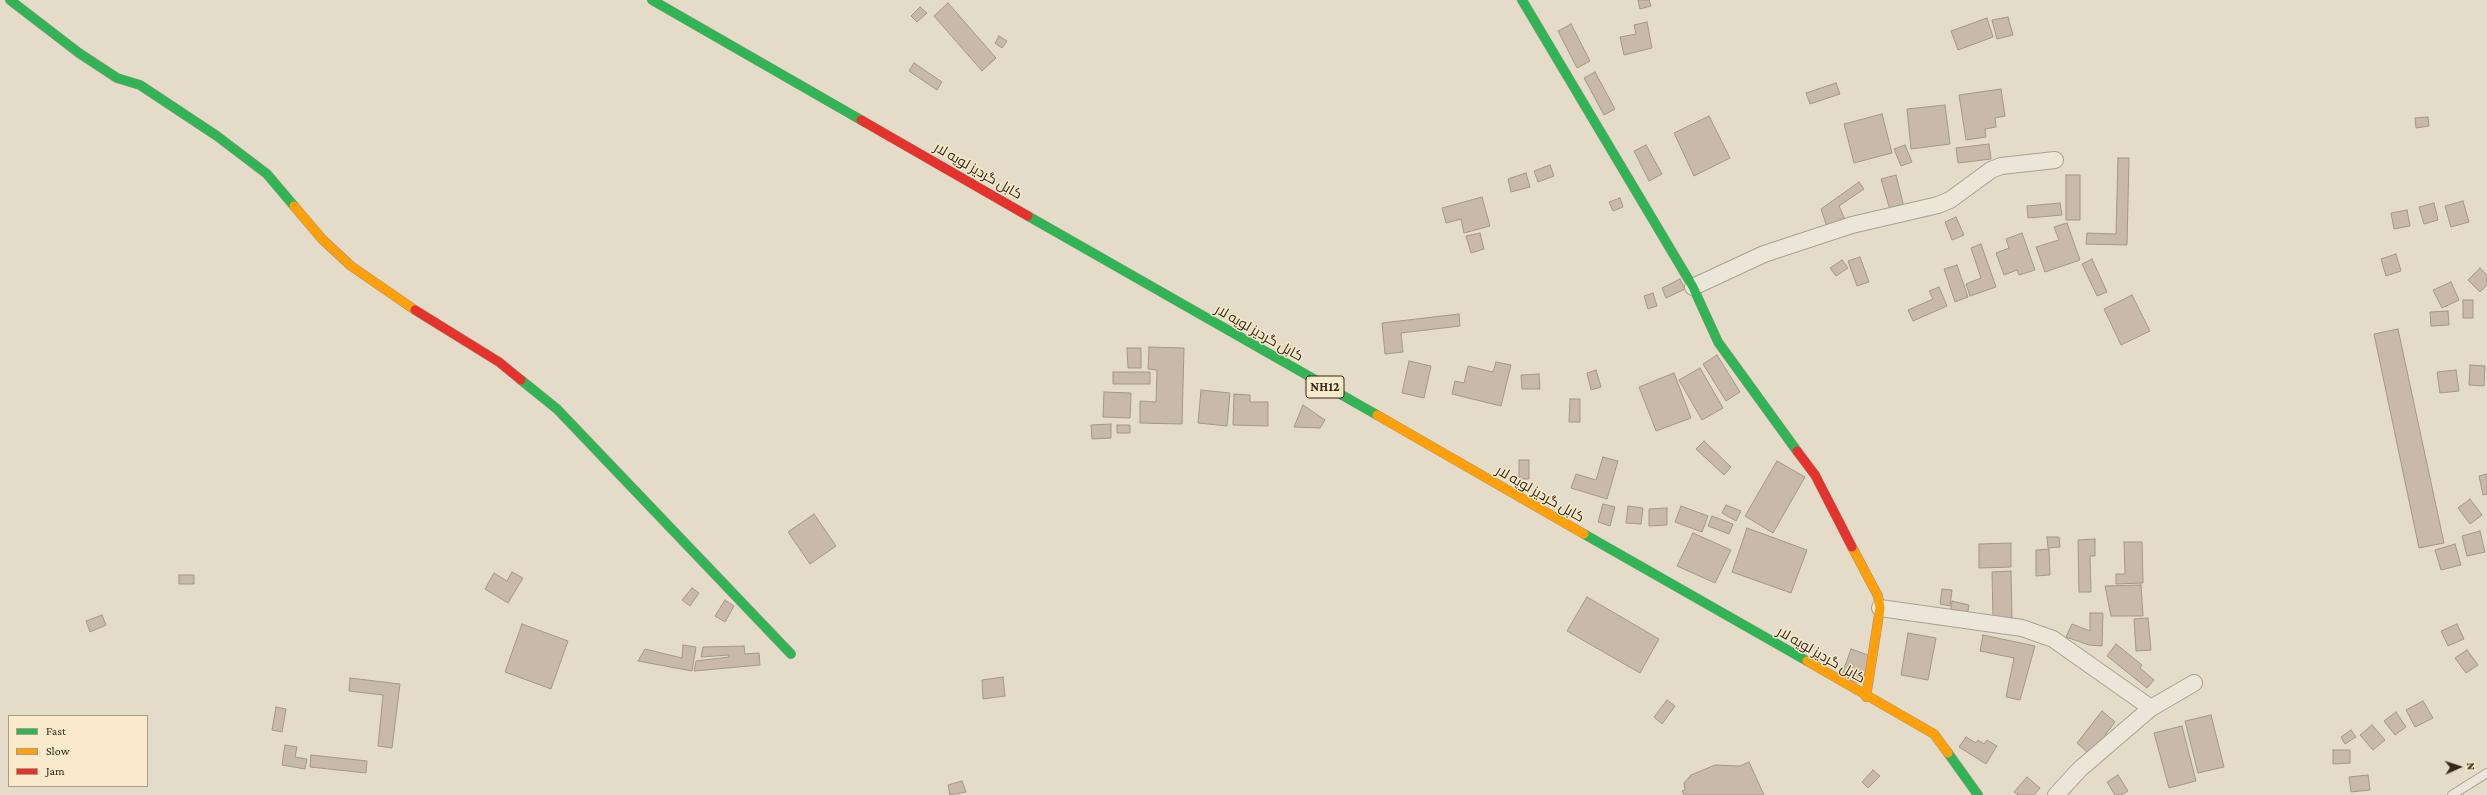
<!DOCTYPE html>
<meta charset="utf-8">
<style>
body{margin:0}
#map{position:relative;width:2487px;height:795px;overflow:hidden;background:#e4dcc8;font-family:"Crimson Pro",serif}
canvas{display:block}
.legend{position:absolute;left:8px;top:715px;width:140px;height:72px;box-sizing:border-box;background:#f8eacb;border:1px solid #ab9c84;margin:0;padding:5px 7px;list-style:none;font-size:12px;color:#37271a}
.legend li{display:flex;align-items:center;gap:8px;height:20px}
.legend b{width:20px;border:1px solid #ab9c84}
.north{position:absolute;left:2439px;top:747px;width:40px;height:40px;-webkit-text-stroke:3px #f8eacb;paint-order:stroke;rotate:87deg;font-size:11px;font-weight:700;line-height:16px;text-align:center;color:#37271a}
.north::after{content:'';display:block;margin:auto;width:14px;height:18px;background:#37271a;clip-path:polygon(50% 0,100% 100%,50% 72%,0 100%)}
</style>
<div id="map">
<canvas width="2487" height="795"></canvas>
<ul class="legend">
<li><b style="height:5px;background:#30b455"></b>Fast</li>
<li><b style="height:5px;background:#ff9f0a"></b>Slow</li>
<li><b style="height:5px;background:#e5322d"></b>Jam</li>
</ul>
<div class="north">N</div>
</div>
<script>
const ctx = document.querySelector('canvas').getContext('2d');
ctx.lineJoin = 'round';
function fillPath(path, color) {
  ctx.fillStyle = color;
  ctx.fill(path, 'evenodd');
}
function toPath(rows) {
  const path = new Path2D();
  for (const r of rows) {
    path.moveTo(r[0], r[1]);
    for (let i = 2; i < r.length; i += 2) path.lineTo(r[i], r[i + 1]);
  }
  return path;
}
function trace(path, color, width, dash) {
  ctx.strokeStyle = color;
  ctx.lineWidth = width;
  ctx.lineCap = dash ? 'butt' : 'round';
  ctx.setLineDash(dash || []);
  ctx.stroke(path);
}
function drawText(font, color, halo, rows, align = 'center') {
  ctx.font = font + ' "Crimson Pro",Cairo,serif';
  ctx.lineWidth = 3;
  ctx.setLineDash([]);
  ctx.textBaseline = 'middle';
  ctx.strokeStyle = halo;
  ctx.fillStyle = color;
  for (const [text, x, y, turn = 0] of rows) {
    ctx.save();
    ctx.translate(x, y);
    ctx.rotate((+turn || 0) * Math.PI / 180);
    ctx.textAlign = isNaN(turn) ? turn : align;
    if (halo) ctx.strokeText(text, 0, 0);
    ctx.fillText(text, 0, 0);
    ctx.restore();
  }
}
const building = toPath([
 [1638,0,1649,0,1651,6,1640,9,1638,0],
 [948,3,996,58,982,71,934,16,948,3],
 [920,7,927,13,917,22,911,16,920,7],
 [2008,17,2013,35,1997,39,1992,20,2008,17],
 [1987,18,1993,37,1958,50,1951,31,1987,18],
 [1647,22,1652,48,1624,55,1620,37,1636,34,1634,25,1647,22],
 [1571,24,1590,61,1577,68,1558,31,1571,24],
 [999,36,1007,41,1002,48,995,43,999,36],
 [914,63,942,82,937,90,909,71,914,63],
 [1595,72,1615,109,1604,115,1584,78,1595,72],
 [1836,83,1840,94,1810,104,1806,93,1836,83],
 [2001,89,2005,116,1995,118,1996,127,1985,129,1986,137,1966,140,1959,95,2001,89],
 [1945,105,1950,144,1911,149,1907,109,1945,105],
 [1882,114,1892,153,1854,163,1844,124,1882,114],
 [1709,116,1730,158,1694,176,1674,133,1709,116],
 [2428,117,2429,126,2416,128,2415,118,2428,117],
 [1989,144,1991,159,1958,163,1956,148,1989,144],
 [1646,145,1662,174,1649,181,1634,151,1646,145],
 [1905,145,1912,162,1901,166,1894,149,1905,145],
 [2118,158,2129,158,2127,245,2086,244,2087,233,2116,234,2118,158],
 [1550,165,1554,176,1538,182,1534,171,1550,165],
 [1526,173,1530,187,1511,192,1508,179,1526,173],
 [1896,175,1904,207,1890,210,1881,179,1896,175],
 [2066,175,2080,175,2080,220,2066,220,2066,175],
 [1859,182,1864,189,1839,206,1846,222,1828,230,1821,209,1859,182],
 [1482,197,1490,226,1464,233,1461,219,1446,223,1442,208,1482,197],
 [1620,198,1623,207,1613,211,1609,202,1620,198],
 [2463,201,2469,222,2451,227,2445,206,2463,201],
 [2060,203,2062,215,2028,218,2027,206,2060,203],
 [2434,203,2438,220,2424,224,2419,207,2434,203],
 [2407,210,2410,226,2394,229,2391,213,2407,210],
 [1956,217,1964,235,1952,240,1945,222,1956,217],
 [2067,223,2080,260,2045,272,2036,247,2059,240,2054,227,2067,223],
 [1480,233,1484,249,1471,253,1466,236,1480,233],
 [2022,233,2035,270,2019,275,2017,270,2004,275,1996,253,2009,248,2006,239,2022,233],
 [1981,244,1996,287,1970,296,1966,284,1981,278,1971,248,1981,244],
 [2396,254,2401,271,2386,276,2381,259,2396,254],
 [1860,257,1869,282,1857,286,1848,261,1860,257],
 [2092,259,2107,292,2097,296,2082,264,2092,259],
 [1842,260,1848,268,1836,276,1830,268,1842,260],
 [1957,265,1968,297,1955,302,1944,269,1957,265],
 [2480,268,2487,275,2487,285,2480,292,2468,280,2480,268],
 [1680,279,1685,289,1666,298,1662,288,1680,279],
 [2451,282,2459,300,2442,308,2433,290,2451,282],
 [1939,287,1947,306,1913,321,1908,310,1933,299,1929,291,1939,287],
 [1653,293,1657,306,1648,309,1644,296,1653,293],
 [2132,295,2150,331,2121,345,2104,309,2132,295],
 [2463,300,2473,300,2473,318,2463,318,2463,300],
 [2448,311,2449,325,2431,326,2430,312,2448,311],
 [1459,314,1460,326,1401,333,1403,352,1385,354,1382,323,1459,314],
 [2398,329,2444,543,2419,548,2374,334,2398,329],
 [1149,347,1184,348,1182,424,1140,423,1140,401,1156,402,1157,370,1148,369,1149,347],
 [1127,348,1141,348,1141,368,1128,368,1127,348],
 [1717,355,1740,392,1726,401,1703,364,1717,355],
 [1409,361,1431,366,1424,398,1402,393,1409,361],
 [1496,362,1511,365,1501,406,1452,394,1455,381,1464,383,1468,366,1493,372,1496,362],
 [2470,365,2485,366,2484,386,2469,385,2470,365],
 [1700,368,1723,408,1702,420,1679,380,1700,368],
 [1596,370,1601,387,1591,390,1587,373,1596,370],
 [2456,370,2459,391,2440,393,2437,372,2456,370],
 [1113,372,1150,372,1150,384,1113,384,1113,372],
 [1674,373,1691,418,1656,431,1639,387,1674,373],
 [1539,374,1540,389,1522,389,1521,375,1539,374],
 [1201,390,1230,393,1227,426,1198,423,1201,390],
 [1104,392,1131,393,1130,418,1103,417,1104,392],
 [1234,394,1250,395,1250,402,1268,402,1268,426,1233,425,1234,394],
 [1570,399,1580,399,1580,422,1569,422,1570,399],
 [1303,405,1325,420,1320,428,1294,427,1303,405],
 [1111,424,1111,438,1092,439,1091,425,1111,424],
 [1117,425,1130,425,1130,433,1117,433,1117,425],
 [1704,441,1731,467,1724,475,1696,449,1704,441],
 [1603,457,1618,461,1607,499,1571,488,1576,474,1596,480,1603,457],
 [1519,460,1529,460,1529,479,1519,479,1519,460],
 [1777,461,1805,477,1773,533,1745,516,1777,461],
 [2487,474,2487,494,2483,495,2479,476,2487,474],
 [2470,499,2482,515,2470,524,2458,508,2470,499],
 [1603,504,1615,507,1610,526,1598,522,1603,504],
 [1726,505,1741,511,1736,521,1722,513,1726,505],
 [1628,506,1643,508,1641,524,1626,523,1628,506],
 [1681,506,1708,516,1702,532,1675,522,1681,506],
 [1667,508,1667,525,1649,526,1649,509,1667,508],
 [814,514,836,546,810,564,788,532,814,514],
 [1712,516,1733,524,1729,534,1708,526,1712,516],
 [1747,528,1807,550,1791,593,1732,572,1747,528],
 [2480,531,2485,552,2467,556,2462,536,2480,531],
 [1693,533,1731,550,1715,583,1677,566,1693,533],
 [2047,537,2059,537,2060,547,2048,548,2047,537],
 [2095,539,2095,556,2090,556,2091,592,2079,592,2078,540,2095,539],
 [2124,542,2142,542,2143,583,2116,584,2116,574,2125,574,2124,542],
 [2011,543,2011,567,1979,568,1979,544,2011,543],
 [2455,544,2461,565,2441,570,2435,550,2455,544],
 [2049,549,2050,575,2036,576,2036,550,2049,549],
 [2011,571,2012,619,1993,619,1992,572,2011,571],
 [512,572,523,578,508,603,485,589,494,573,507,581,512,572],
 [179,575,194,575,194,584,179,584,179,575],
 [2141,585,2143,616,2111,616,2105,586,2141,585],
 [692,588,699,593,690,606,682,600,692,588],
 [1942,589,1952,590,1950,606,1940,604,1942,589],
 [1587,597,1659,639,1640,673,1567,631,1587,597],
 [725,600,734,606,725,622,715,616,725,600],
 [1952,601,1969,605,1967,616,1950,613,1952,601],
 [2090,613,2103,613,2102,646,2089,645,2066,637,2072,624,2090,631,2090,613],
 [102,615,106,625,90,632,86,621,102,615],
 [2148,618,2151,650,2136,651,2134,619,2148,618],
 [522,624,568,641,551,689,505,672,522,624],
 [2457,624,2464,639,2448,646,2441,631,2457,624],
 [1908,633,1936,638,1928,680,1901,675,1908,633],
 [1983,635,2035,646,2020,700,2006,697,2014,658,1980,651,1983,635],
 [2116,644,2142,665,2140,668,2154,680,2147,688,2107,656,2116,644],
 [683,645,696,647,692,671,638,661,645,649,682,658,683,645],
 [744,646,745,654,759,653,760,665,694,671,696,661,729,657,729,655,701,657,703,647,744,646],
 [1851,649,1871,656,1861,684,1841,677,1851,649],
 [2467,650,2478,665,2466,673,2455,658,2467,650],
 [1003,677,1005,696,983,699,982,680,1003,677],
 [350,678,400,684,392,748,378,746,383,695,349,691,350,678],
 [1667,700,1675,706,1662,724,1654,717,1667,700],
 [2423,701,2433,718,2415,727,2406,710,2423,701],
 [276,707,286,709,282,732,272,730,276,707],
 [2102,711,2115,722,2105,735,2107,737,2089,754,2077,743,2102,711],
 [2396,712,2406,727,2395,735,2384,721,2396,712],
 [2211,715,2224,767,2198,773,2185,721,2211,715],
 [2372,725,2385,740,2373,750,2360,735,2372,725],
 [2182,726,2196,781,2169,788,2154,733,2182,726],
 [2351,730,2356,737,2345,744,2341,737,2351,730],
 [1966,737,1976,743,1978,740,1984,744,1987,740,1997,746,1986,764,1959,747,1966,737],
 [285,745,297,747,295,757,307,759,305,769,282,765,285,745],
 [2333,750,2350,750,2350,763,2333,764,2333,750],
 [311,755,367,761,366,773,310,767,311,755],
 [1749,762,1764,795,1684,795,1682,791,1685,790,1684,783,1691,775,1715,765,1740,766,1749,762],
 [1873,770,1880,776,1868,788,1862,782,1873,770],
 [2118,775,2128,791,2121,795,2115,795,2107,782,2118,775],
 [2368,775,2370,790,2351,792,2349,777,2368,775],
 [2027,777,2040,788,2034,795,2018,795,2014,792,2027,777],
 [962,781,966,792,950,795,948,785,962,781]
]);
fillPath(building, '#c8b9a8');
trace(building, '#a49787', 1);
const lane = toPath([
 [2452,795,2487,773]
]);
const street = toPath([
 [1693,287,1764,254,1852,225,1938,205,1950,200,1991,170,2001,166,2055,160],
 [1880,608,2022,628,2053,639,2151,708],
 [2056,795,2080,769,2151,708,2194,683]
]);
const fast = toPath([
 [10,0,79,53,117,78,140,85,217,136,267,174,294,206],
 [652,0,861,120],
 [1522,0,1693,287,1718,342,1797,451],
 [1028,216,1377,415],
 [521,380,557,409,791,654],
 [1584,534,1807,661],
 [1948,753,1978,795]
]);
const slow = toPath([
 [294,206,322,239,351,266,415,310],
 [1377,415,1584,534],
 [1852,547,1878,596,1880,608,1866,697],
 [1807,661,1934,734,1948,753]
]);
const jam = toPath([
 [861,120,1028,216],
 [415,310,499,362,521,380],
 [1797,451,1815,475,1852,547]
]);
trace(lane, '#a8a092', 10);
trace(street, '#a8a092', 18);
trace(fast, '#989082', 10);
trace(slow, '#989082', 10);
trace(jam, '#989082', 10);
trace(lane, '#ece6da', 8);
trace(street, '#ece6da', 16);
trace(fast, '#30b455', 9);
trace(slow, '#ff9f0a', 9);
trace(jam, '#e5322d', 9);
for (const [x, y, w] of [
 [1325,387,38]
]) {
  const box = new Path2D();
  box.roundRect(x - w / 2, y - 11, w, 22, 3);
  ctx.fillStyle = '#f8eacb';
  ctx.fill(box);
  trace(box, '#37271a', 1);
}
drawText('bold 13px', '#37271a', null, [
 ["NH12",1325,387]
]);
drawText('14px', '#37271a', '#f8eacb', [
 ["کابل گردیز لویه لار",978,171,30],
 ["کابل گردیز لویه لار",1259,333,30],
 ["کابل گردیز لویه لار",1540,494,30],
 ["کابل گردیز لویه لار",1821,655,30]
]);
</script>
